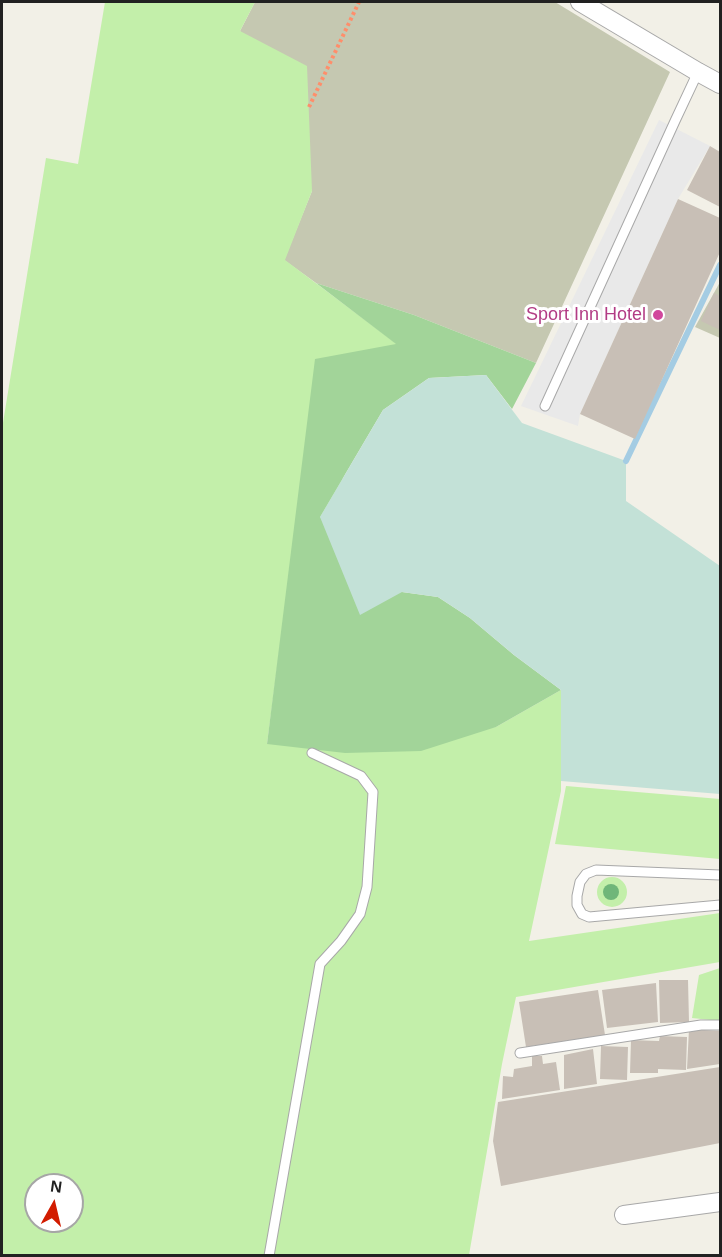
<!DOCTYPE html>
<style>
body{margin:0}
#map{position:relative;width:722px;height:1257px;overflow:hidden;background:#f2f0e7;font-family:Helvetica,sans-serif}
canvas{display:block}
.frame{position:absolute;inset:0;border:3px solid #212121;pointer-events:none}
.north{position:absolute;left:24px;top:1173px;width:60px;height:60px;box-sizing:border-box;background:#fff;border:2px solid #a6a6a6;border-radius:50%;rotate:8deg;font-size:16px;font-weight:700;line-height:24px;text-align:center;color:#212121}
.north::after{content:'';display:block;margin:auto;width:21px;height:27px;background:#d21c00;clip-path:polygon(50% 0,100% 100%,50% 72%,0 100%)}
</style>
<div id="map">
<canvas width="722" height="1257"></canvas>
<div class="frame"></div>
<div class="north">N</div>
</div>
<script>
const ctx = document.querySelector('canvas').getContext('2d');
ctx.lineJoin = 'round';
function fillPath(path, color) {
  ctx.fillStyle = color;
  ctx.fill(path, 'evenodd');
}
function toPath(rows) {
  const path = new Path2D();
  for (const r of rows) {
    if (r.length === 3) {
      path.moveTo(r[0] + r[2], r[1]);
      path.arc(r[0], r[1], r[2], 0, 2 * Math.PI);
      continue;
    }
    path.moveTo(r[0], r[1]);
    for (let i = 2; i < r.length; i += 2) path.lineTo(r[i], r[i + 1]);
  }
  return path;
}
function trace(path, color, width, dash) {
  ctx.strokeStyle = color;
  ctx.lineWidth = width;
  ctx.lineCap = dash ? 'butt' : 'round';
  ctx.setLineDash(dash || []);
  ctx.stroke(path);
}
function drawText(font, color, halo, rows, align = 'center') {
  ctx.font = font + ' Helvetica,sans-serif';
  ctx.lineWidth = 6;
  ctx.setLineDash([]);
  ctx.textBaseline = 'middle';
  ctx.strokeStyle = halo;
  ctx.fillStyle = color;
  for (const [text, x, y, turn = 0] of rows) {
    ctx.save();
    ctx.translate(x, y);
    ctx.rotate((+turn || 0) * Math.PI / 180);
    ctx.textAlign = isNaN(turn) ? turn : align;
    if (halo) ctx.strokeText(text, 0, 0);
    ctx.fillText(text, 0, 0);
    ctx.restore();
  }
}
fillPath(toPath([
 [255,2,555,2,670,72,536,363,414,315,316,283,284,260,312,191,240,31],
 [720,282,720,338,695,327]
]), '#c5c8b1');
fillPath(toPath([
 [105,2,255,2,240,31,307,66,312,191,285,260,397,344,282,630,267,744,496,727,561,690,561,791,529,941,720,913,720,962,516,997,502,1064,469,1255,2,1256,2,429,46,158,78,164],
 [36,1185,72,1185,72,1221,36,1221],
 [566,786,720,799,720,859,555,844],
 [612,892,15],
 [720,968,720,1021,692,1018,699,975]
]), '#c3efaa');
fillPath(toPath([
 [316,283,414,315,536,363,512,409,486,375,429,378,383,410,320,517,402,592,438,597,470,618,514,655,561,690,496,727,421,751,345,753,267,744,315,359,396,344]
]), '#a2d499');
fillPath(toPath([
 [486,375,522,423,626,461,626,501,720,566,720,794,561,781,561,690,514,655,470,618,438,597,402,592,360,615,320,517,383,410,429,378]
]), '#c3e1d7');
fillPath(toPath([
 [659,120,710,146,678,199,580,414,578,426,521,406]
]), '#e9e9e9');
trace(toPath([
 [626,461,720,265]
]), '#a4cce3', 6);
fillPath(toPath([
 [710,146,720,152,720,207,687,190],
 [678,199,720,218,720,252,635,439,580,414],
 [714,293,720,296,720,330,701,321],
 [659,980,688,980,689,1022,660,1023],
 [656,983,658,1022,607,1028,602,990],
 [598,990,605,1035,526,1047,519,1002],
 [689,1029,720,1031,720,1064,687,1069],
 [660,1036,687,1037,686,1070,658,1069,658,1073,630,1073,631,1040,659,1041],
 [601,1046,628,1047,627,1080,600,1079],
 [593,1049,597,1084,564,1089,564,1055],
 [532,1056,542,1056,543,1064,556,1062,560,1090,502,1099,503,1076,513,1077,514,1069,532,1066],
 [720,1067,720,1143,501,1186,493,1141,498,1102]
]), '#c8bfb6');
const lane = toPath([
 [545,406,675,121,698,72],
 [720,875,596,870,586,874,580,882,577,896,577,905,582,914,589,917,720,905],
 [520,1053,701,1025,720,1025],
 [269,1256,320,964,341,941,360,914,367,887,373,792,361,776,312,753]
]);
const street = toPath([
 [580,2,698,72,720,84],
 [624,1215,720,1202]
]);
trace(lane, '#a8a8a8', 11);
trace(street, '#a8a8a8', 20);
trace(toPath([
 [309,107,359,2]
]), '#ff8e6b', 4, [3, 3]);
trace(lane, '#fff', 9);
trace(street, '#fff', 18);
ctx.fillStyle = '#6fb679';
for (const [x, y] of [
 [611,892]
]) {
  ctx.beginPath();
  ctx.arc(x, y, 8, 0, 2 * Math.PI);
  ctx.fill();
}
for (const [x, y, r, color] of [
 [658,315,6,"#d1479c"]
]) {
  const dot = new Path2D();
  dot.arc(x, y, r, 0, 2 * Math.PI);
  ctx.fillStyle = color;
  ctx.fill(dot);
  trace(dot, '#fff', 2);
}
drawText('18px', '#b23c85', '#fff', [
 ["Sport Inn Hotel",646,315]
], 'right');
</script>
